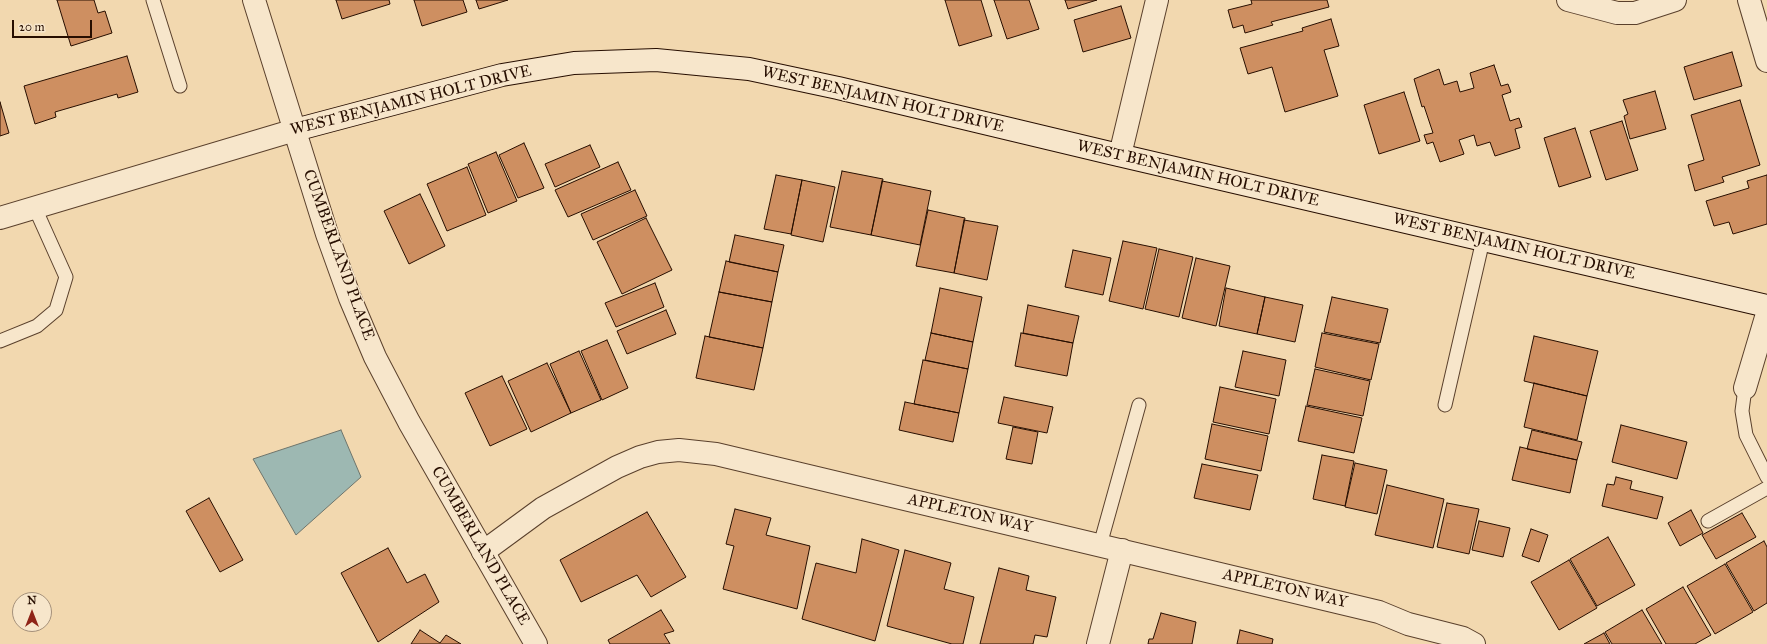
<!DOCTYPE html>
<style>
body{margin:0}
#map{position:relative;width:1767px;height:644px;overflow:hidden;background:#f2d8af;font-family:"IM FELL Great Primer",serif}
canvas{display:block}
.north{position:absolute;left:12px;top:592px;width:40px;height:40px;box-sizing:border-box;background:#f7e6cb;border:1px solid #a4907a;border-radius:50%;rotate:0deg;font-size:11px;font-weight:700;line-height:16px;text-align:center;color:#270e00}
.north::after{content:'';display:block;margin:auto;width:14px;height:18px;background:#8f2418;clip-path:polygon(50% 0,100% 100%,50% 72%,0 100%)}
.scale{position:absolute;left:12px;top:20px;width:80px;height:18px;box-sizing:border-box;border:2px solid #270e00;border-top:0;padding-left:5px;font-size:12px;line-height:14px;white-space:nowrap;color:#270e00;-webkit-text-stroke:3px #f7e6cb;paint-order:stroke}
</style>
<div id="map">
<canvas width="1767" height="644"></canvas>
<div class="north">N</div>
<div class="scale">20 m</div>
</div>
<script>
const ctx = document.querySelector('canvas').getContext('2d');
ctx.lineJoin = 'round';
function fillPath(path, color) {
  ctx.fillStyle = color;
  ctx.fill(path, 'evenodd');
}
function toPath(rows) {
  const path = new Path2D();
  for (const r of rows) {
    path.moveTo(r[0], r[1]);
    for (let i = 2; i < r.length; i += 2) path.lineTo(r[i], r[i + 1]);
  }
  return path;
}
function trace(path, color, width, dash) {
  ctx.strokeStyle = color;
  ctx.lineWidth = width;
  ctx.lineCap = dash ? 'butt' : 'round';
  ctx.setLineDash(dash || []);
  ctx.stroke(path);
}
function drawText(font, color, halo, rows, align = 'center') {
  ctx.font = font + ' "IM FELL Great Primer",serif';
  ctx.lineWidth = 3;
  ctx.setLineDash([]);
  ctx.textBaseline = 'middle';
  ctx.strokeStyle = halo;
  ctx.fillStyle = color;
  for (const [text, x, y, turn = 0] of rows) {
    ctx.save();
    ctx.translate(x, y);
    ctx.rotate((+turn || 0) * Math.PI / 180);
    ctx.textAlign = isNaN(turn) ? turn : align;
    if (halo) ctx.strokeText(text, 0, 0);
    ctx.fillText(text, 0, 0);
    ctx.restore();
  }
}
const water = toPath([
 [341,430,361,477,296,535,253,459,341,430]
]);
fillPath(water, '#9db8b2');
trace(water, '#6e746b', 1);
const building = toPath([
 [57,0,94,0,98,13,105,11,112,33,71,46,57,0],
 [336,0,389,0,390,4,342,19,336,0],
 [414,0,463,0,467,12,422,26,414,0],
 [476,0,508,0,479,9,476,0],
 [945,0,981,0,992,36,959,46,945,0],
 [994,0,1029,0,1039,29,1007,39,994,0],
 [1065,0,1097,0,1068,9,1065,0],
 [1251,0,1327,0,1329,7,1271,22,1273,25,1245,33,1243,25,1233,28,1228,10,1252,4,1251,0],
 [1121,6,1131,38,1083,52,1074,20,1121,6],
 [1331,19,1339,46,1324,50,1338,96,1285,112,1272,67,1248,74,1240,48,1303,31,1302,28,1331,19],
 [1732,52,1742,86,1694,100,1684,67,1732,52],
 [127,56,138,92,118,98,117,94,55,112,56,117,35,124,24,86,127,56],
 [1494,65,1501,86,1508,84,1511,92,1502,95,1510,121,1519,118,1522,127,1515,129,1520,148,1495,156,1490,142,1477,146,1474,135,1459,140,1464,154,1440,162,1433,142,1427,144,1424,135,1433,133,1424,106,1422,107,1414,79,1439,69,1444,85,1457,81,1460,92,1474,88,1470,73,1494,65],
 [1655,91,1666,129,1630,139,1624,116,1628,114,1623,100,1655,91],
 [1404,92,1420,141,1379,154,1364,105,1404,92],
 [1740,100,1760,165,1722,177,1724,182,1695,191,1688,165,1704,160,1691,115,1740,100],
 [0,102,9,133,0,136,0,102],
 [1622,121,1638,170,1606,180,1590,131,1622,121],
 [1575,128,1591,177,1559,187,1544,138,1575,128],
 [524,143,544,188,518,198,499,155,524,143],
 [590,145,600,167,555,187,545,164,590,145],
 [496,152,517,201,488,213,468,164,496,152],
 [618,162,631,190,568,217,555,190,618,162],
 [467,167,486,215,447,231,427,184,467,167],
 [842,171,883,179,871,235,830,227,842,171],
 [776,175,802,180,791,234,764,229,776,175],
 [1767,175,1767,224,1733,234,1729,222,1714,226,1706,201,1749,188,1747,181,1767,175],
 [802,180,835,187,823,242,791,235,802,180],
 [882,181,931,191,920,245,871,235,882,181],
 [635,190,647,216,593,240,581,214,635,190],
 [420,194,445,246,409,264,384,211,420,194],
 [928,210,965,218,954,273,916,266,928,210],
 [646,218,672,270,622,294,597,242,646,218],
 [964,220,998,226,987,280,954,273,964,220],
 [735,235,784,245,778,272,729,262,735,235],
 [1123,241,1157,248,1143,309,1109,301,1123,241],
 [1159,249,1193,257,1179,317,1145,309,1159,249],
 [1073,250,1111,258,1103,295,1065,287,1073,250],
 [1196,258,1230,266,1216,326,1182,318,1196,258],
 [726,261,778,272,772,302,719,292,726,261],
 [655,283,664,307,616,327,605,303,655,283],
 [940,288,982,297,973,342,931,333,940,288],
 [1226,288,1265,297,1257,334,1219,326,1226,288],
 [719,292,772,302,763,348,709,337,719,292],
 [1265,297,1303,305,1295,342,1257,334,1265,297],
 [1332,297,1388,309,1380,343,1324,332,1332,297],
 [1028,305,1079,316,1073,343,1023,333,1028,305],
 [666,310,676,334,627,354,617,331,666,310],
 [931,333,973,342,968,369,925,360,931,333],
 [1021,333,1073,343,1067,376,1015,366,1021,333],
 [1322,333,1379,344,1371,380,1315,367,1322,333],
 [705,336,763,348,754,390,696,378,705,336],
 [1534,336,1598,351,1587,396,1524,381,1534,336],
 [607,340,628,388,602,400,581,351,607,340],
 [579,351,601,400,571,413,550,364,579,351],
 [1243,351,1286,360,1279,396,1235,387,1243,351],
 [923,360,968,369,959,413,914,404,923,360],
 [547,363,571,413,531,432,508,381,547,363],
 [1315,369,1370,381,1363,416,1307,405,1315,369],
 [502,376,527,429,490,446,465,393,502,376],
 [1534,383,1587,396,1577,440,1524,427,1534,383],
 [1220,387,1276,399,1269,434,1213,422,1220,387],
 [1004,397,1053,407,1047,433,998,423,1004,397],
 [905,402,959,413,953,442,899,430,905,402],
 [1306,406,1362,418,1354,453,1298,441,1306,406],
 [1212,424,1268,436,1261,471,1205,459,1212,424],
 [1621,425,1687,442,1677,479,1612,462,1621,425],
 [1013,427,1038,432,1032,464,1006,459,1013,427],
 [1532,430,1582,442,1577,460,1527,449,1532,430],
 [1520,447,1577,460,1570,493,1512,480,1520,447],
 [1322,455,1354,461,1345,506,1313,499,1322,455],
 [1355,463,1387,470,1377,514,1345,507,1355,463],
 [1202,464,1258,475,1250,510,1194,498,1202,464],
 [1616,477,1632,481,1630,489,1663,497,1657,519,1602,506,1607,484,1614,485,1616,477],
 [1387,485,1444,499,1433,548,1375,535,1387,485],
 [209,498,243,560,220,572,186,511,209,498],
 [1447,503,1479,509,1469,554,1437,547,1447,503],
 [735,509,771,518,766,535,810,546,797,609,723,589,734,546,726,544,735,509],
 [1691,510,1703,533,1680,546,1668,523,1691,510],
 [647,512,686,577,651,597,637,575,581,602,560,560,647,512],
 [1742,513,1756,537,1716,559,1702,535,1742,513],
 [1479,521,1510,528,1503,557,1472,550,1479,521],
 [1531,529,1548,535,1539,562,1522,556,1531,529],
 [1608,537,1635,585,1597,606,1570,559,1608,537],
 [862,539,899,550,875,641,802,619,816,563,856,573,862,539],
 [1764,541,1767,547,1767,603,1754,611,1726,563,1764,541],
 [388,548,407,583,425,574,439,602,378,642,341,573,388,548],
 [905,550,951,563,944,589,974,597,963,644,952,644,887,626,905,550],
 [1569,560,1597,608,1559,630,1531,582,1569,560],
 [1725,564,1753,612,1715,634,1687,586,1725,564],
 [999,568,1029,576,1026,590,1056,597,1047,637,1035,635,1033,644,980,644,999,568],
 [1683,587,1711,635,1695,644,1666,644,1646,609,1683,587],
 [661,610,674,631,664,634,670,644,610,644,608,640,661,610],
 [1642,610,1662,644,1612,644,1605,632,1642,610],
 [1161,613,1196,622,1192,644,1148,644,1149,639,1153,639,1161,613],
 [420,630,440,643,446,635,461,644,411,644,420,630],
 [1240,630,1273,639,1272,644,1237,644,1240,630],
 [1604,633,1610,644,1584,644,1604,633]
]);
fillPath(building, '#ce8f61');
trace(building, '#270e00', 1);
const service = toPath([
 [153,0,180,86],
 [0,341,37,326,56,310,66,277,35,208],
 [1745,388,1742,411,1746,435,1767,477],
 [1445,405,1483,240],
 [1708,521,1767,488],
 [1100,545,1139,405]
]);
const minor = toPath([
 [1568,0,1617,13,1635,13,1675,0],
 [1749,0,1767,61],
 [1120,155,1157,0],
 [1745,388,1767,314],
 [483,552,543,508,617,467,640,457,658,452,679,450,716,454,1379,612,1408,624,1463,638,1474,644],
 [1098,644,1122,550]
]);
const tertiary = toPath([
 [254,0,327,234,350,298,375,357,409,422,536,644],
 [0,218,295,130]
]);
const secondary = toPath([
 [295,130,502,75,574,63,656,60,749,69,838,88,1110,153,1767,306]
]);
trace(service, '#5a402c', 15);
trace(minor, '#5a402c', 24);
trace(tertiary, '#5a402c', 24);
trace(secondary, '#270e00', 24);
trace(service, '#f7e6cb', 13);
trace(minor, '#f7e6cb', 22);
trace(tertiary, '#f7e6cb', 22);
trace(secondary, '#f7e6cb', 22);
drawText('16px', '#270e00', '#f7e6cb', [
 ["WEST BENJAMIN HOLT DRIVE",883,100,13],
 ["WEST BENJAMIN HOLT DRIVE",411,101,-14],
 ["WEST BENJAMIN HOLT DRIVE",1198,174,13],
 ["WEST BENJAMIN HOLT DRIVE",1514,247,13],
 ["CUMBERLAND PLACE",338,255,70],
 ["APPLETON WAY",970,514,13],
 ["CUMBERLAND PLACE",480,546,60],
 ["APPLETON WAY",1285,589,13]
]);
</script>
